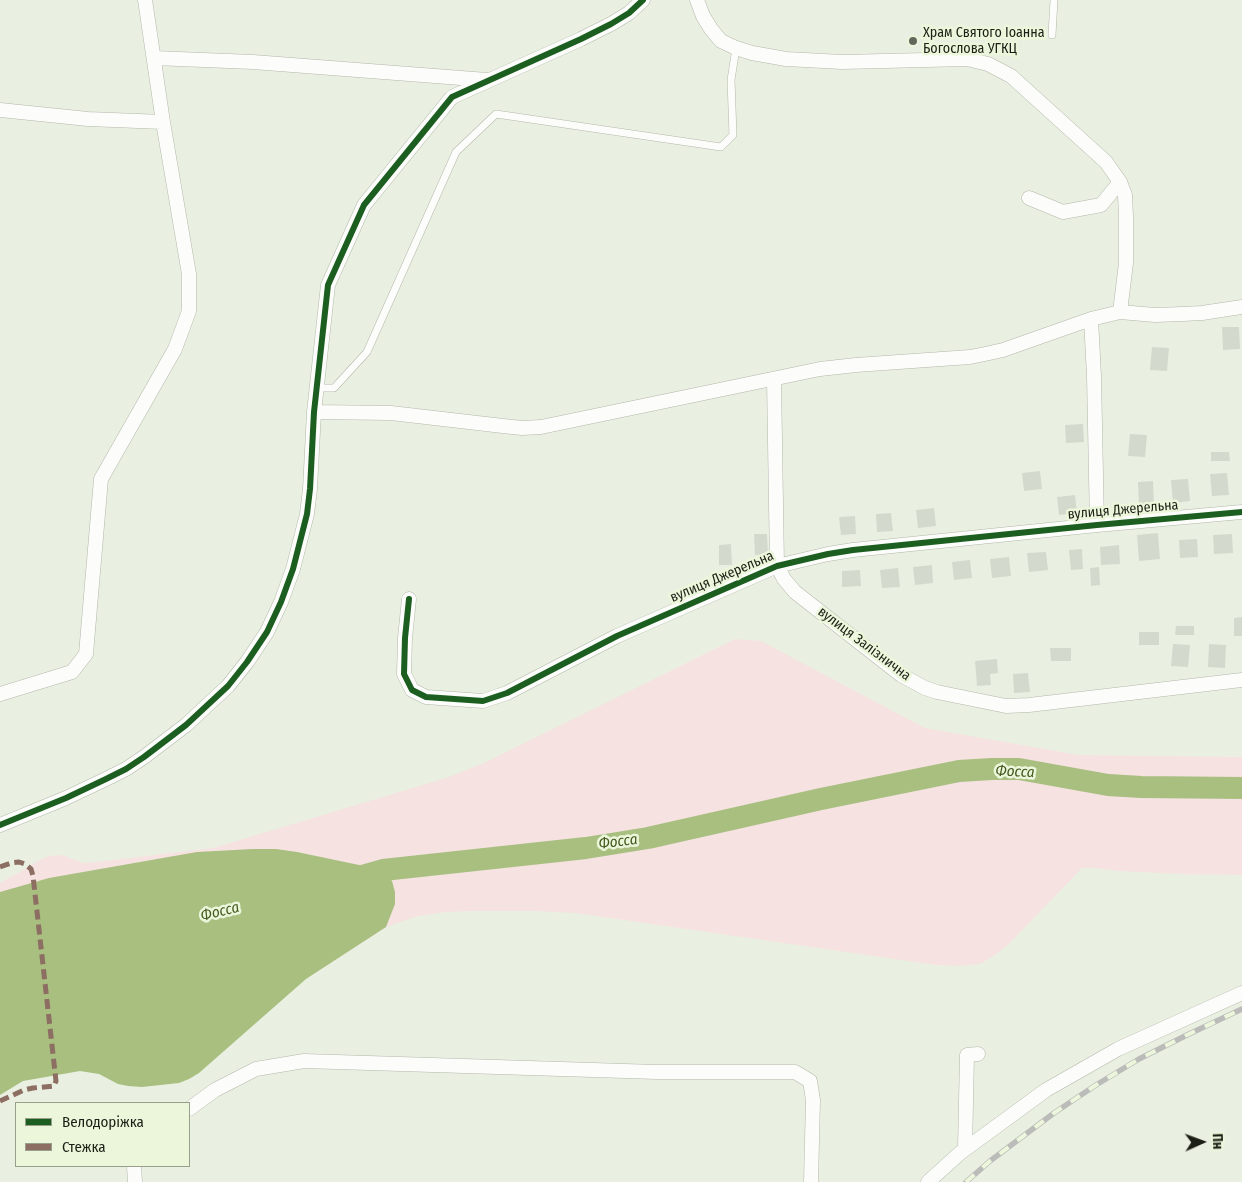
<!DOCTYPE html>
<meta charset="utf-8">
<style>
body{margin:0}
#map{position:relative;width:1242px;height:1182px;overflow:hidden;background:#eaf0e1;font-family:"Fira Sans Condensed",sans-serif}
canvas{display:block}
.legend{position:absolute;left:15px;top:1102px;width:175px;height:65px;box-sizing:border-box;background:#ebf6db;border:1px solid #98a08c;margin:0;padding:6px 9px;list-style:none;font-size:15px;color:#1b1f15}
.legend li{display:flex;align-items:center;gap:10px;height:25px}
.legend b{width:25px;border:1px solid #98a08c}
.north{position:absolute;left:1177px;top:1117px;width:50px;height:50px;-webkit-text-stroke:4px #ebf6db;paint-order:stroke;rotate:88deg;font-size:14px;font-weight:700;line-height:20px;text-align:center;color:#1b1f15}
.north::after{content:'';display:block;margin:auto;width:18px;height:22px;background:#1b1f15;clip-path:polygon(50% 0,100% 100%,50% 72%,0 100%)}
</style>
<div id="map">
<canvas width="1242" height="1182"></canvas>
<ul class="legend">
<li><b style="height:6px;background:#1b5e20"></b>Велодоріжка</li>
<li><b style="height:6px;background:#8d6e63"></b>Стежка</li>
</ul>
<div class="north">Пн</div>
</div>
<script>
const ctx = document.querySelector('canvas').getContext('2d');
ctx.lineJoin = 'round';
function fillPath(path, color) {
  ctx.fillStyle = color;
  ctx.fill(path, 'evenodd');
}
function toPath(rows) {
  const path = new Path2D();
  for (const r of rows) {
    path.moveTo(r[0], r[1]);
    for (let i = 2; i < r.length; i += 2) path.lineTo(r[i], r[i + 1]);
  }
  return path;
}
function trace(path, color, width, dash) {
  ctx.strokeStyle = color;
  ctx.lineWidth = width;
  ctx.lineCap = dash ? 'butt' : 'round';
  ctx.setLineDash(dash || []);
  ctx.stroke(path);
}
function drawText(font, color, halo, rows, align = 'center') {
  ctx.font = font + ' "Fira Sans Condensed",sans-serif';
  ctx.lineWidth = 5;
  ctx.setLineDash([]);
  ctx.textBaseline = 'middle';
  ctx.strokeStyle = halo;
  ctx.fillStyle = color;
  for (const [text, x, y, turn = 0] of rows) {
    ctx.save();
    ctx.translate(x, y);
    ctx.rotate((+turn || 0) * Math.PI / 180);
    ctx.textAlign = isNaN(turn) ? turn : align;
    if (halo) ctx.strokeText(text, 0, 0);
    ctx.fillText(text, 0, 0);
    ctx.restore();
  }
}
fillPath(toPath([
 [735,639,761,641,925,728,1079,755,1242,757,1242,875,1181,874,1118,871,1095,868,1082,868,1009,944,995,955,980,964,960,966,936,965,575,913,533,911,472,911,447,912,418,916,386,927,306,979,0,906,0,883,20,872,38,861,49,856,62,855,83,863,96,862,213,848,446,778,484,763]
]), '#f5e2e1');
fillPath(toPath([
 [253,849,276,849,297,852,383,870,392,881,395,892,395,904,386,927,306,979,199,1073,189,1079,179,1083,142,1087,128,1086,118,1084,99,1074,80,1071,23,1081,0,1095,0,892,49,878,197,852]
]), '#a8bf80');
trace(toPath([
 [355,878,383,870,586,848,648,838,821,799,959,771,992,769,1019,769,1108,785,1141,787,1242,788]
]), '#a8bf80', 22);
fillPath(toPath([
 [1222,327,1239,327,1240,349,1223,350],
 [1152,347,1169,348,1167,371,1150,370],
 [1083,424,1084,442,1066,443,1065,425],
 [1130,434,1147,435,1145,457,1128,456],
 [1211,452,1229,452,1230,461,1211,461],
 [1040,471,1042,489,1024,491,1022,473],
 [1227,473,1229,495,1212,496,1210,474],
 [1188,479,1190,501,1173,503,1171,480],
 [1153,481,1154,506,1139,506,1138,482],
 [1075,495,1077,513,1059,515,1057,497],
 [934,508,936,526,918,528,916,510],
 [891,513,893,531,877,532,876,514],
 [855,516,856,534,841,535,839,517],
 [1158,533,1160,559,1139,561,1137,535],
 [754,534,767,534,768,554,755,555],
 [1232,534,1233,553,1214,554,1213,535],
 [1197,539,1198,557,1180,558,1179,540],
 [731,544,732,565,719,565,719,545],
 [1119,545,1120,564,1101,565,1100,547],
 [1082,549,1083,569,1071,570,1069,550],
 [1046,552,1048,570,1029,572,1027,553],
 [1009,557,1011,576,992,578,990,559],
 [970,560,972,578,954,580,952,562],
 [932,565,933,583,915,585,913,567],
 [1099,567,1100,585,1091,586,1090,568],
 [898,568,900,587,882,588,880,570],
 [860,570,861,586,842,587,842,571],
 [1242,617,1242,636,1234,636,1234,618],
 [1176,626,1194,626,1194,635,1175,635],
 [1139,632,1159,632,1159,645,1139,645],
 [1173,644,1190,645,1188,667,1171,666],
 [1209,644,1226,645,1225,668,1208,667],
 [1050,648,1071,648,1071,661,1051,661],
 [997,659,998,673,990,674,991,685,977,686,975,661],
 [1028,673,1030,692,1014,693,1013,674]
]), '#d4d9ce');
const lane = toPath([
 [1052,35,1054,0],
 [317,388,334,388,367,352,456,152,496,114,721,147,733,135,731,80,736,48]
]);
const street = toPath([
 [697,0,703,16,711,29,721,41,736,48,752,53,786,59,842,62,967,59,988,64,1011,76,1106,162,1120,182,1125,195,1126,216,1126,263,1120,312],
 [154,58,253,62,487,80],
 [0,110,88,119,163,122,145,0],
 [1029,198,1063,212,1101,205,1120,182],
 [1091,319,1094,376,1097,525],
 [774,379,777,566,784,579,795,592,901,675,925,688,937,692,1006,706,1029,705,1242,680],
 [314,412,391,413,503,426,522,428,541,427,820,369,856,365,970,357,985,354,1003,350,1091,319,1120,312,1155,315,1183,314,1202,313,1242,307],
 [409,599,405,638,404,674,412,690,426,697,483,701,507,693,617,636,777,566,828,554,853,550,1097,525,1242,512],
 [0,694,72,672,86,654,101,479,175,349,189,311,189,274,163,122],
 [0,825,66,798,106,779,126,769,144,757,186,725,228,686,247,662,267,632,281,602,293,569,307,514,310,489,314,412,328,285,364,205,452,97,581,39,611,24,629,13,643,0],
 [189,1109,215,1090,256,1069,304,1061,657,1072,795,1072,810,1081,813,1100,811,1182],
 [965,1149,967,1055,978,1054],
 [134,1166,135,1182],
 [928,1182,960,1153,1046,1090,1118,1049,1242,993]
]);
trace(lane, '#b2b7ab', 8);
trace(street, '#b2b7ab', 15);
trace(lane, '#fcfdfa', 7);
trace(street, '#fcfdfa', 14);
const rail = toPath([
 [966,1182,990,1161,1054,1113,1096,1085,1139,1059,1187,1035,1242,1009]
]);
trace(rail, '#bbbcb9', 5.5);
trace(rail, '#ebf6db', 4, [11]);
trace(toPath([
 [0,867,11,863,19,862,25,864,31,869,33,876,56,1081,54,1086,33,1088,24,1090,0,1101]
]), '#8d6e63', 5, [10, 5]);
trace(toPath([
 [409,599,405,638,404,674,412,690,426,697,483,701,507,693,617,636,777,566,828,554,853,550,1097,525,1242,512],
 [0,825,66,798,106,779,126,769,144,757,186,725,228,686,247,662,267,632,281,602,293,569,307,514,310,489,314,412,328,285,364,205,452,97,581,39,611,24,629,13,643,0]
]), '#1b5e20', 6);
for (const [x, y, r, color] of [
 [913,41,5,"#63685c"]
]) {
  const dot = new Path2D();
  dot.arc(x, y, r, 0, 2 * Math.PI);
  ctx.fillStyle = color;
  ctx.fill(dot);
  trace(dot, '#ebf6db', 2);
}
drawText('14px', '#1b1f15', '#ebf6db', [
 ["Храм Святого Іоанна",923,33],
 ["Богослова УГКЦ",923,49]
], 'left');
drawText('14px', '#1b1f15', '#ebf6db', [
 ["вулиця Джерельна",1123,510,-5],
 ["вулиця Джерельна",722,577,-23],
 ["вулиця Залізнична",864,644,37]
]);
drawText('italic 15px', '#44581d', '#ebf6db', [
 ["Фосса",1015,772,3],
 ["Фосса",618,842,-7],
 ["Фосса",220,912,-14]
]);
</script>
